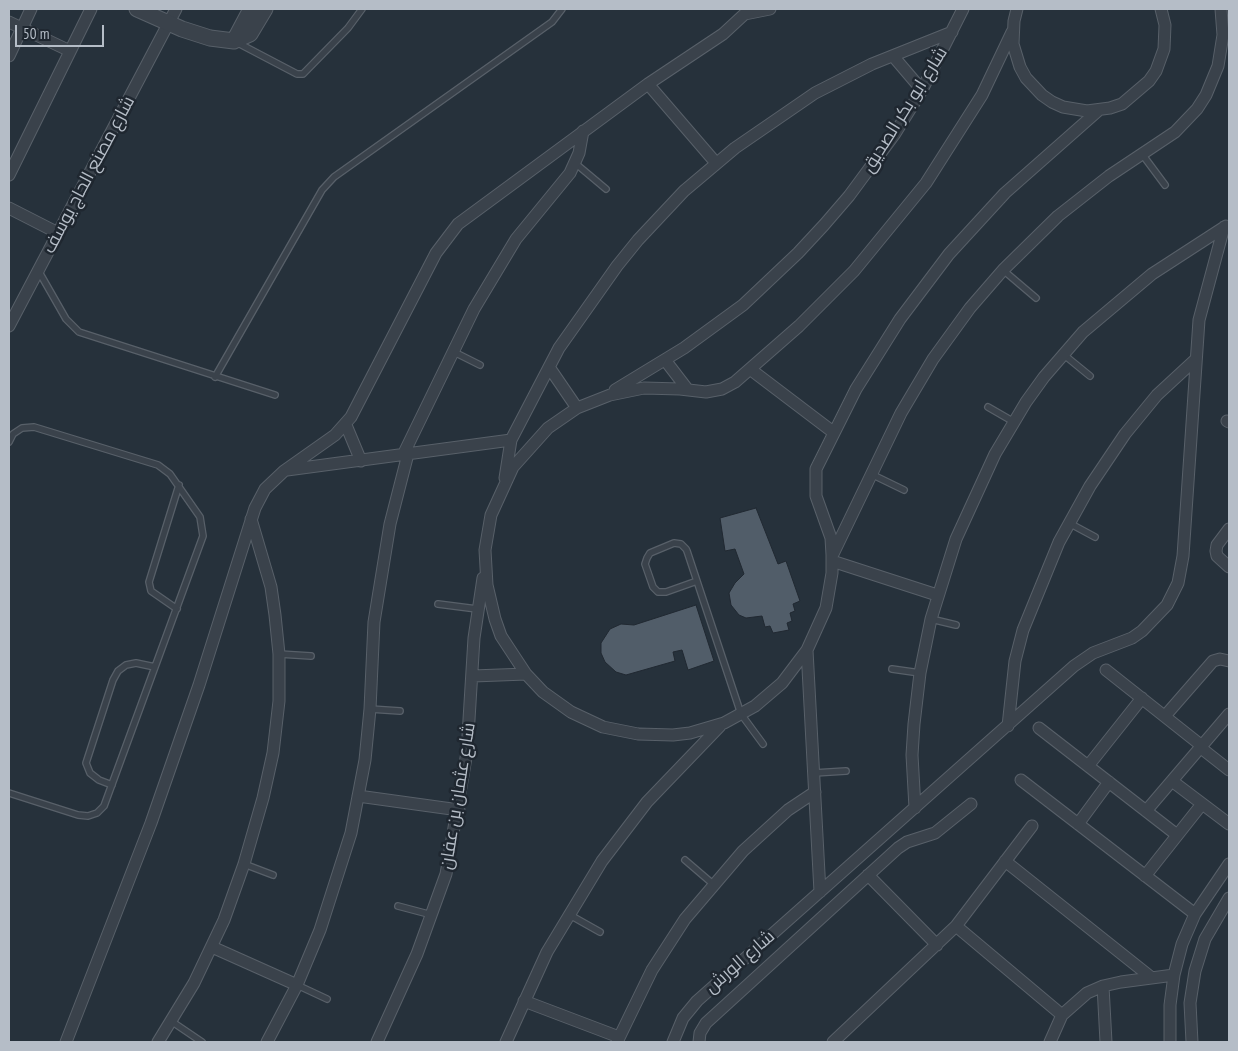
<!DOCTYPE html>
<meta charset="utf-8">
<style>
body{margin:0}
#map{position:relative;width:1238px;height:1051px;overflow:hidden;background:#26313b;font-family:"PT Sans Narrow",sans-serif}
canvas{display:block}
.frame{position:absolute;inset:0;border:10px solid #b5bdc7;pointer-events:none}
.scale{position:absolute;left:15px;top:25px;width:89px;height:22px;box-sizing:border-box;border:2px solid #b5bdc7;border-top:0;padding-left:6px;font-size:15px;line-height:18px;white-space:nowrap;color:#b5bdc7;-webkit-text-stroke:4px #1f2730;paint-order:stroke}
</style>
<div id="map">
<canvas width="1238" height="1051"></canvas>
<div class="frame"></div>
<div class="scale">50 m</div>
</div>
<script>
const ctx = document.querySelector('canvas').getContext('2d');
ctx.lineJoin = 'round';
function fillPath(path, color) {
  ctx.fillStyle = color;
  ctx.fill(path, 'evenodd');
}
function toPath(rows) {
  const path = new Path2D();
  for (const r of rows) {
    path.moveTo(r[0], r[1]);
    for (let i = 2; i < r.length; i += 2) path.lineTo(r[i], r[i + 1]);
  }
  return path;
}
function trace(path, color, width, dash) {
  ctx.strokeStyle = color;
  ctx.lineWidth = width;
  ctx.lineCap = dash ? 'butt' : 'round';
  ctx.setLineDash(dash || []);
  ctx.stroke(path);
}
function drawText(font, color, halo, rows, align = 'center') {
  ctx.font = font + ' "PT Sans Narrow",Cairo,sans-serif';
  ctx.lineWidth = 5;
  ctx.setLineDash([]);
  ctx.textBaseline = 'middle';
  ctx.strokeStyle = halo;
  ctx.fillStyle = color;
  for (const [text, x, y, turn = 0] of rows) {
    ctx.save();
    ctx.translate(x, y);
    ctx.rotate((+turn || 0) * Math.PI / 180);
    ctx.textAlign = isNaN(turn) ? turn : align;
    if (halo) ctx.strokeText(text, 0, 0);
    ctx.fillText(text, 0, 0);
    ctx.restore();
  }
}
const building = toPath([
 [756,508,778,564,786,561,800,601,793,604,795,611,790,613,792,621,787,623,789,630,773,633,770,626,765,627,762,616,746,618,739,615,731,605,729,593,735,583,744,574,735,549,725,551,720,518,756,508],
 [696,605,714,661,688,670,682,650,673,652,675,661,626,675,616,672,605,662,601,653,601,643,610,629,621,624,634,625,696,605]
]);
fillPath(building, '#515d69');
trace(building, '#212932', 1);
const service = toPath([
 [236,42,297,74,303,74,348,28,362,9],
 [1142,154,1165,185],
 [575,163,606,189],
 [38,270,66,319,79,332,275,395],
 [1003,270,1036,298],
 [452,351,480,365],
 [1063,354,1090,376],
 [215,377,322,190,334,177,552,22,562,9],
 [988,407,1014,422],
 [9,442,13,434,22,428,34,427,158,465,170,474,200,517,203,536,104,806,97,813,88,816,78,815,9,793],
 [871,474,904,490],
 [1069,523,1095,537],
 [697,581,666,592,658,592,653,587,645,564,647,558,650,553,674,543,681,544,686,549,687,551,741,714,763,744],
 [438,604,477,609],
 [177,609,151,591,149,582,179,485],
 [931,619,956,625],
 [279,654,311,656],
 [892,669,920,673],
 [370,709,400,711],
 [814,773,846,771],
 [112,785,99,780,90,773,86,763,113,680,118,671,126,665,136,663,155,667],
 [685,860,713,884],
 [244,864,273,875],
 [398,906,432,915],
 [568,914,600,932],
 [297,985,327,999],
 [171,1021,202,1042]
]);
const minor = toPath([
 [1017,9,1014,21,1013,44,1020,67,1026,78,1042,95,1052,102,1063,107,1087,111,1110,108,1122,104,1149,81,1156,71,1164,49,1165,25,1161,9],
 [745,14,770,9],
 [9,22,70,51],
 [1012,32,982,95,926,183,854,271,799,326,735,382,722,389,706,392,680,389,644,388,610,395,577,408,548,428,513,467,491,515,485,550,487,585,495,619,501,636,526,674,543,692,571,712,603,727,638,734,673,735,690,733,724,723,755,706,782,683,807,650,826,608,832,573,832,555,831,538,816,496,816,469,856,389,900,319,949,254,1005,193,1099,110],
 [9,56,31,9],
 [893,56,922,90],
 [648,84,716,163],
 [9,175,91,9],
 [9,208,58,233],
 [9,326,176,9],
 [665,360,688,390],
 [549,367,577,408],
 [750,369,833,432],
 [615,390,684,348,743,305,798,253,824,225,849,196,894,135,922,90,963,9],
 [1227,421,1229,422],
 [346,425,361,461],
 [403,455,474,309,516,239,570,173,579,153,583,131],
 [287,470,511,440],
 [505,478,511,440,559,348,617,266,638,240,684,191,735,148,815,93,872,64,952,32],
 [1229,529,1217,545,1216,551,1217,556,1229,567],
 [833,554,901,413,933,359,970,308,1003,270,1058,216,1109,176,1175,132,1197,109,1206,95,1218,66,1223,35,1221,9],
 [832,561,937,595],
 [807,650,820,892],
 [1106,670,1202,746],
 [473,676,526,674],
 [1165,716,1213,661,1220,659,1229,661],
 [1008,726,1015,661,1023,630,1059,542,1090,486,1125,434,1157,395,1196,359],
 [1039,728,1177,835],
 [1201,748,1229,770],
 [1088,766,1142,698],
 [1021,780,1195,914],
 [1172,781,1229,824],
 [358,796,459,810],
 [915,808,912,755,914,724,920,673,931,619,956,539,995,454,1026,402,1044,377,1083,332,1152,274,1226,226],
 [1146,811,1229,714],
 [1078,824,1109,782],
 [1005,861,1152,978],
 [868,875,937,945],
 [1145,876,1202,804],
 [956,926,1062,1015],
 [212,947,297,985],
 [1103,986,1106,1042],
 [524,1001,619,1037],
 [66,1042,151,823,199,685,255,508,265,489,284,471,335,435,351,417,436,253,458,224,648,84,723,34,750,9],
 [158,1042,194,983,224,920,244,864,263,798,273,753,279,701,279,654,275,615,271,587,251,519],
 [267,1042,297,985,320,930,351,833,365,760,370,709,374,622,390,524,408,454],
 [377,1042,417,954,446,874,467,752,474,638,483,578],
 [506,1042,547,952,602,861,647,802,720,726],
 [617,1042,652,970,685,919,743,851,788,810,815,792],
 [673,1042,683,1018,697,1001,1074,666,1093,653,1132,638,1142,631,1167,605,1178,583,1183,556,1199,320,1224,227],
 [699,1042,700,1033,706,1023,898,848,907,842,935,833,971,804],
 [833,1042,956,926,1032,826],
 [1050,1042,1062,1015,1087,993,1103,986,1121,982,1174,975],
 [1170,1042,1170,1005,1174,975,1182,944,1195,914,1229,864],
 [1192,1042,1190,1003,1195,971,1205,939,1229,898]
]);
const tertiary = toPath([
 [137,9,182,29,210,38,234,41,250,34,265,9],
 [234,41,251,9]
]);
trace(service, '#586069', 8);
trace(minor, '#586069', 13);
trace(tertiary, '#586069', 17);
trace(service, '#3a424b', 5.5);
trace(minor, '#3a424b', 11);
trace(tertiary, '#3a424b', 15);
drawText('18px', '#b5bdc7', '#1f2730', [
 ["شارع ابو بكر الصديق",905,110,-58],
 ["شارع مصنع الحاج يوسف",89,175,-62],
 ["شارع عثمان بن عفان",458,796,-81],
 ["شارع الورش",740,962,-41]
]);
</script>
